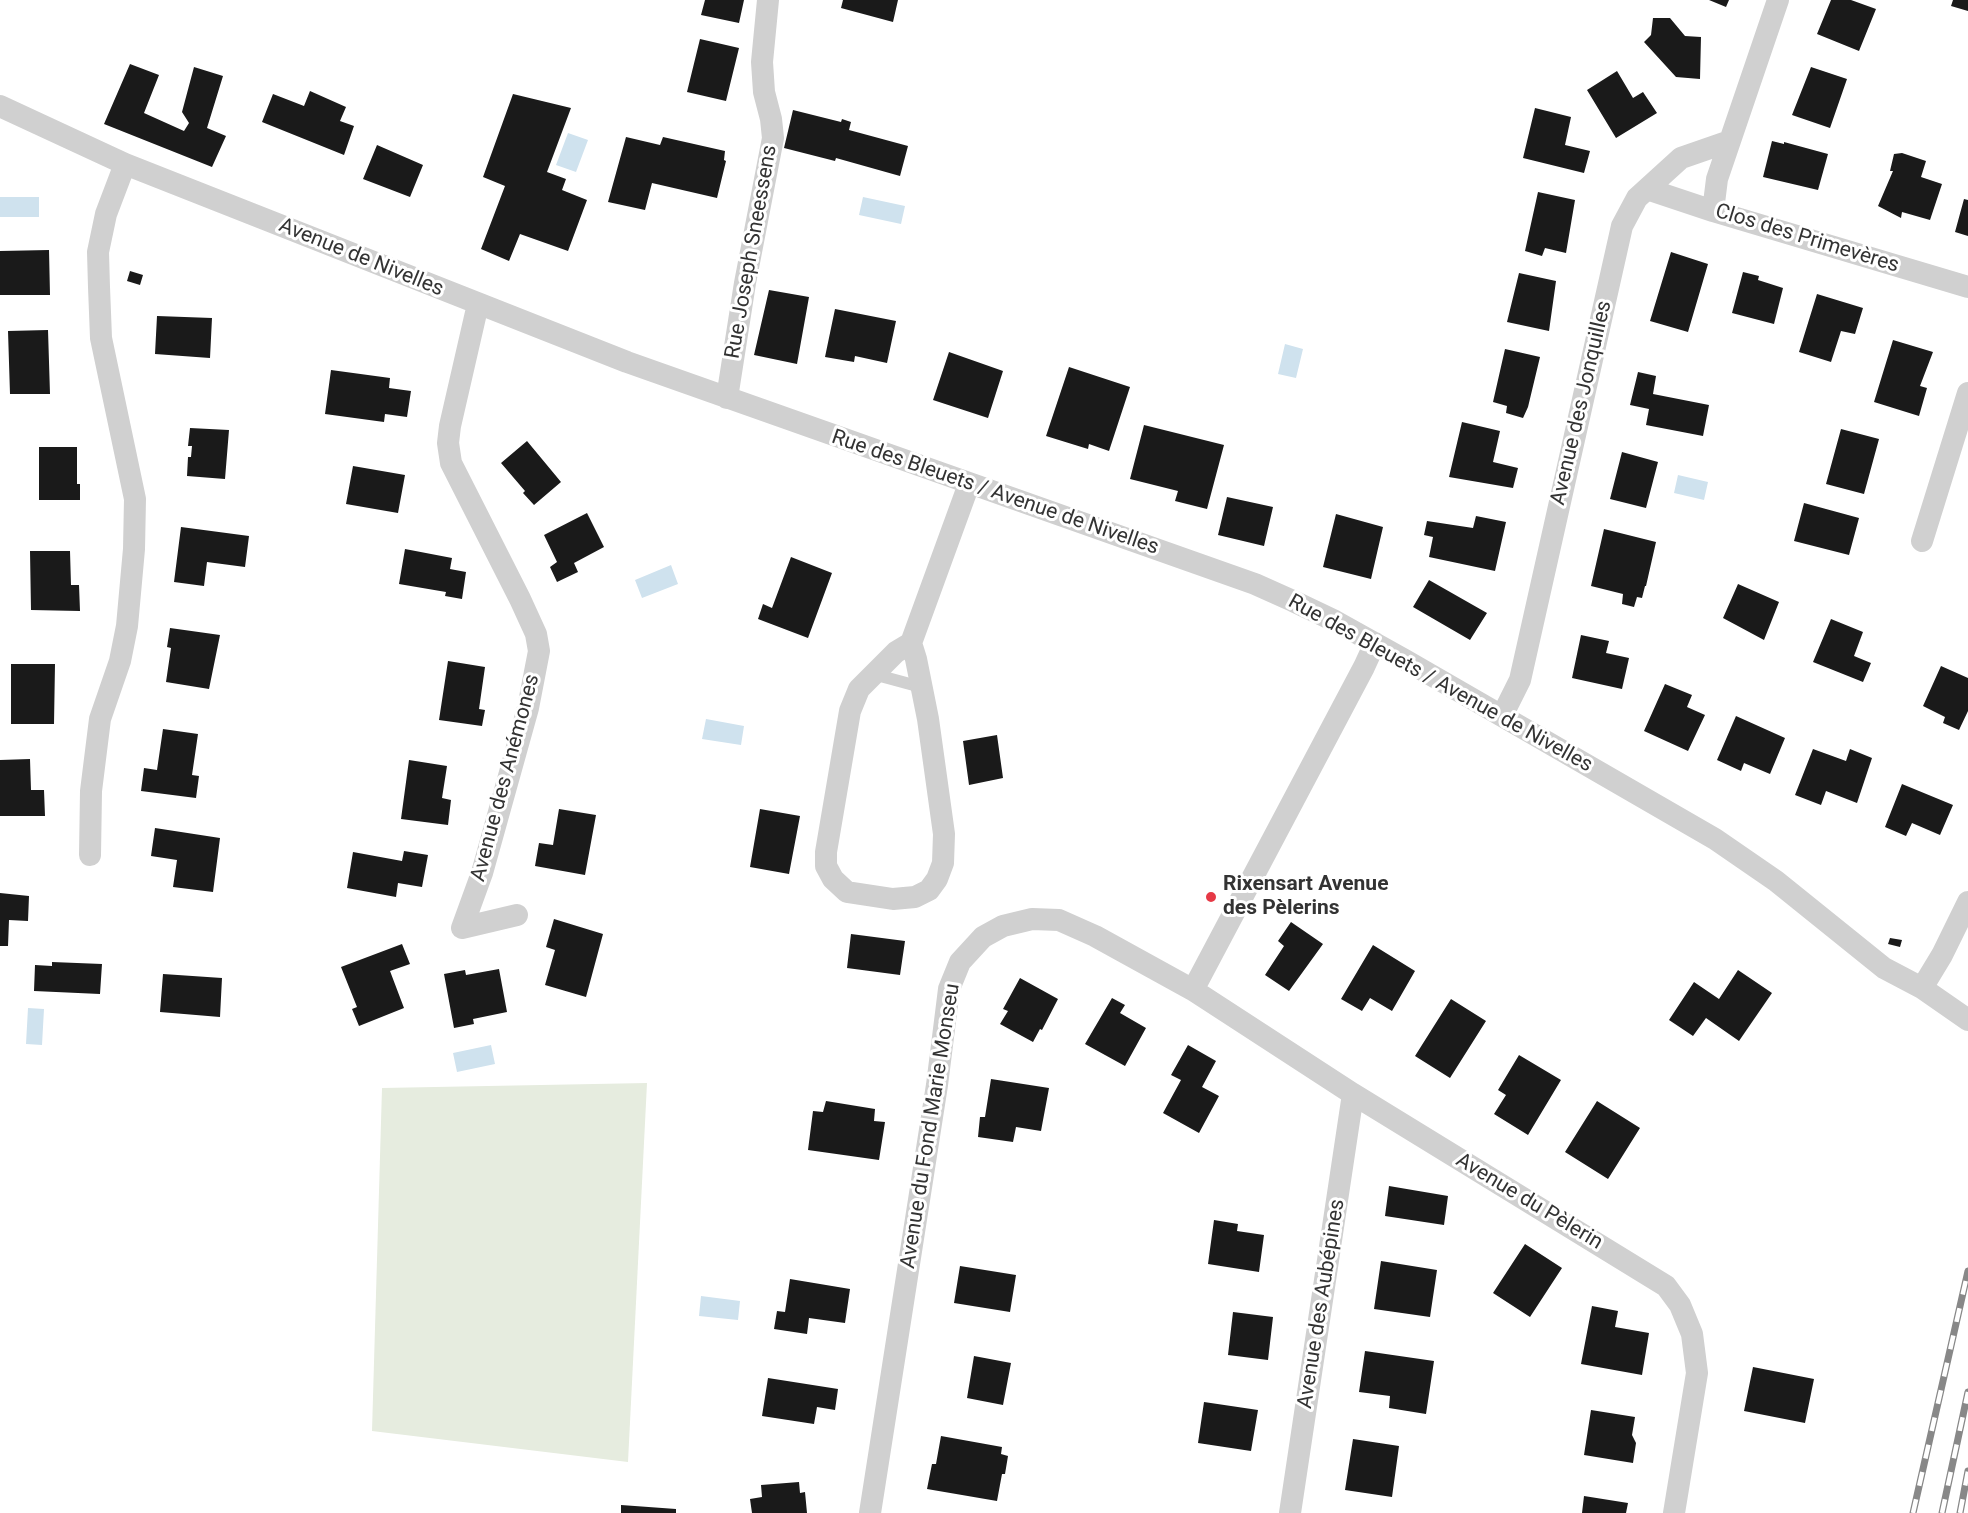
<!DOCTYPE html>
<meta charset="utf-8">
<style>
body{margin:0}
canvas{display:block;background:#fff}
</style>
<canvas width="1968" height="1513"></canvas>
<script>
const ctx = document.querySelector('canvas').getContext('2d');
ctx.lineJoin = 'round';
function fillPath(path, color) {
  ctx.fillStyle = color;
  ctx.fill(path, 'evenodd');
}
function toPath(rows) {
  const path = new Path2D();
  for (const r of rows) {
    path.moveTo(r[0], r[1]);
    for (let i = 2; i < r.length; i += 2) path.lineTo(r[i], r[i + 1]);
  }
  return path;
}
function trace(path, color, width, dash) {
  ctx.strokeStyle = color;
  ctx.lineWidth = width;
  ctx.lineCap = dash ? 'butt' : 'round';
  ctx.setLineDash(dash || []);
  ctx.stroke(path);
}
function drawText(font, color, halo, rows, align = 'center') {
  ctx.font = font + ' Roboto,sans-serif';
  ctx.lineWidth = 6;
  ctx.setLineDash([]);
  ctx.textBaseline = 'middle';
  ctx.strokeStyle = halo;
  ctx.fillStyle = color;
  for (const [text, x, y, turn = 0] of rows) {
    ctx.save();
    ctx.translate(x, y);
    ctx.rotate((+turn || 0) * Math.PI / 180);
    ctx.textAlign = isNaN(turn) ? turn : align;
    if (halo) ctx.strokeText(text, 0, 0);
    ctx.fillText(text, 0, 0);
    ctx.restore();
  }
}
fillPath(toPath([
 [647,1083,628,1462,372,1431,382,1088]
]), '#e6ecdf');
fillPath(toPath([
 [568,133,588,140,576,172,556,165],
 [0,197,39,197,39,217,0,217],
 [863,197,905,206,901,224,859,215],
 [1285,344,1303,349,1296,378,1278,374],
 [1678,475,1708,482,1704,500,1674,493],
 [671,565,678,584,642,598,635,580],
 [706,719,744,726,741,745,702,739],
 [28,1008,44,1009,42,1045,26,1044],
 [491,1045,495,1064,457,1072,453,1053],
 [701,1296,740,1301,738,1320,699,1316]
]), '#cfe2ee');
fillPath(toPath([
 [705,0,744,0,739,23,701,15],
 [843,0,898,0,893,22,841,8],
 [1709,0,1729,0,1726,7],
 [1831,0,1851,0,1876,9,1859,51,1817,34],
 [1953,0,1968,0,1968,11,1951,6],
 [1653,18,1670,18,1685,36,1701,37,1700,79,1676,77,1644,42,1651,35],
 [700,39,739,48,726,101,687,92],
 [130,64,159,75,144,113,184,131,189,123,182,112,194,67,223,76,207,128,226,136,212,167,104,124],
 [1811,67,1847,79,1830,128,1792,115],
 [1617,71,1633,98,1643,92,1657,113,1616,138,1587,90],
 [310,91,346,107,340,121,354,126,344,155,262,122,273,94,304,106],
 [513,94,571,108,547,172,566,179,562,190,587,200,568,251,520,234,509,261,481,249,505,186,483,177],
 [1535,108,1571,117,1565,145,1590,151,1584,173,1523,158],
 [793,110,841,122,842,119,851,122,849,130,908,146,900,176,836,158,835,161,784,148],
 [626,137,660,145,663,137,725,151,724,160,726,161,717,198,652,183,645,210,608,202],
 [1772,141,1784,144,1784,142,1828,154,1818,190,1763,177],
 [377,145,423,165,410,197,363,179],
 [1902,153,1926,161,1921,177,1942,184,1930,220,1902,212,1901,218,1878,206,1893,171,1890,171,1894,154],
 [1538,192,1575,200,1566,253,1545,248,1542,256,1525,251],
 [1964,199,1968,200,1968,236,1955,232],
 [49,250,50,295,0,295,0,251],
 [1671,252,1708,264,1688,332,1650,321],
 [130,271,143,275,140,285,127,281],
 [1743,272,1759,276,1758,280,1783,288,1774,324,1732,313],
 [1519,273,1556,281,1549,331,1507,322],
 [769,290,809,297,797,364,754,355],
 [1817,294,1863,308,1855,334,1841,331,1831,362,1799,352],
 [835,309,896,321,887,363,855,356,854,362,825,357],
 [157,316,212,318,210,358,155,354],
 [48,330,50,394,10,394,8,331],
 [1893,340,1933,352,1920,386,1927,388,1919,416,1874,402],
 [1505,349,1540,357,1528,407,1523,418,1506,413,1507,406,1493,402],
 [949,352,1003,371,988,418,933,400],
 [1069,367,1130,387,1109,451,1089,444,1088,449,1046,436],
 [331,370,390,378,389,388,411,391,407,417,385,414,384,422,325,414],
 [1638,372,1656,376,1653,394,1709,405,1703,436,1646,425,1649,409,1630,405],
 [1462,422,1500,431,1493,462,1518,468,1513,488,1449,477],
 [1144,425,1224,445,1207,509,1175,501,1178,491,1130,479],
 [190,428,229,430,225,479,187,476,188,457,191,457,192,446,188,446],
 [1841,429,1879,439,1864,494,1826,484],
 [527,441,561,482,534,505,523,493,525,491,501,463],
 [39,447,77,447,77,484,80,484,80,500,39,500],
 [1622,452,1658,462,1646,508,1610,499],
 [353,466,405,475,398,513,346,504],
 [1227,497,1273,507,1264,546,1218,535],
 [1804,503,1859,518,1849,555,1794,541],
 [587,513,604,547,574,563,578,572,557,582,550,567,557,562,544,535],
 [1336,514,1383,527,1371,579,1323,567],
 [1476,516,1506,522,1495,571,1429,557,1433,537,1424,535,1427,521,1473,528],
 [181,527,249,536,245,567,207,562,204,586,174,582],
 [1604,529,1656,542,1646,586,1645,586,1642,598,1637,597,1634,607,1622,604,1623,594,1591,586],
 [405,549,452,558,450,569,466,572,462,599,445,596,446,592,399,584],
 [30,551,70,551,71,585,79,585,80,611,31,610],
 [791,557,832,573,808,638,758,619,763,604,772,608],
 [1429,580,1487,613,1470,640,1413,607],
 [1738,584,1779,602,1764,640,1723,618],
 [1831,619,1863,632,1854,656,1871,663,1863,682,1813,662],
 [170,628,220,635,209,689,166,682,171,648,167,647],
 [1581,635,1609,641,1606,653,1629,658,1622,689,1572,678],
 [448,661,485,667,479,709,485,710,482,726,439,720],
 [11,664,55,664,54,724,11,724],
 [1941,666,1968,678,1968,711,1959,730,1943,723,1945,717,1923,706],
 [1665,684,1692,695,1687,707,1705,715,1688,751,1644,731],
 [1736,716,1785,738,1770,774,1744,763,1741,771,1717,760],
 [163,729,198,734,192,775,199,776,196,798,141,791,144,768,157,770],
 [997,735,1003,778,969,785,963,741],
 [1813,749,1846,761,1850,749,1872,758,1857,803,1826,791,1821,805,1795,795],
 [30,759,31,790,44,790,45,816,0,816,0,760],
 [409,760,447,766,442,798,451,800,448,825,401,819],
 [1902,784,1953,805,1940,835,1912,823,1906,836,1885,827],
 [559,809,596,815,585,875,535,866,539,843,553,845],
 [760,809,800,816,789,874,750,867],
 [155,828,220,838,213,892,173,887,177,860,151,856],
 [404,851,428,855,422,887,398,883,396,897,347,888,353,852,402,861],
 [0,893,29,896,28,921,9,920,8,946,0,946],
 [554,919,603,934,586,997,545,985,555,950,546,947],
 [1291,922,1323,944,1289,991,1265,975,1284,946,1278,941],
 [851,934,905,941,900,975,847,968],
 [1890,938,1902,940,1900,947,1888,944],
 [402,944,410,964,390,971,404,1008,359,1026,352,1009,357,1007,341,967],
 [1373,945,1415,971,1392,1011,1370,998,1362,1011,1341,999],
 [52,962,102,964,100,994,34,991,35,965,52,966],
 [499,969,507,1012,473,1019,474,1024,454,1028,444,974,465,970,466,975],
 [1738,970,1772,993,1739,1041,1706,1018,1693,1036,1669,1020,1694,982,1719,999],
 [163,974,222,978,220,1017,160,1012],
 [1020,978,1058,999,1042,1030,1040,1029,1033,1042,1000,1024,1008,1011,1003,1009],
 [1112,998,1125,1005,1120,1013,1146,1028,1125,1066,1085,1044],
 [1451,999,1486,1021,1450,1078,1415,1056],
 [1188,1045,1216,1061,1202,1087,1219,1096,1199,1133,1163,1113,1181,1080,1171,1075],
 [1519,1055,1561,1080,1528,1135,1494,1114,1506,1095,1498,1090],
 [991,1079,1049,1088,1041,1131,1016,1127,1013,1142,978,1137,980,1117,985,1117],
 [826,1101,875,1109,874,1121,885,1122,879,1160,808,1150,813,1111,823,1112],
 [1597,1101,1640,1128,1608,1179,1565,1152],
 [1389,1186,1448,1196,1444,1225,1385,1216],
 [1214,1220,1238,1224,1237,1231,1264,1235,1259,1272,1208,1264],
 [1525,1244,1562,1268,1530,1317,1493,1293],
 [1381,1261,1437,1270,1430,1317,1374,1309],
 [960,1266,1016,1275,1010,1312,954,1303],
 [790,1279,850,1289,845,1323,809,1318,807,1334,774,1329,777,1311,785,1312],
 [1592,1306,1618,1311,1615,1327,1649,1333,1642,1375,1581,1364],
 [1233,1312,1273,1317,1268,1360,1228,1355],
 [1365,1351,1434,1361,1426,1414,1389,1408,1390,1396,1359,1392],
 [974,1356,1011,1363,1003,1405,967,1398],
 [1753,1367,1814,1379,1805,1423,1744,1411],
 [768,1378,838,1389,835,1410,817,1407,814,1424,762,1416],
 [1204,1402,1258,1410,1251,1451,1198,1443],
 [1591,1410,1635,1417,1632,1435,1636,1443,1633,1463,1584,1455],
 [941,1436,1002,1447,1001,1454,1008,1456,1005,1474,1002,1474,997,1501,927,1489,932,1464,936,1464],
 [1353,1439,1399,1446,1392,1497,1345,1490],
 [799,1482,800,1493,805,1492,807,1513,752,1513,750,1499,762,1497,761,1485],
 [1584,1496,1628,1503,1626,1513,1582,1513],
 [621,1505,676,1509,676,1513,621,1513]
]), '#1a1a1a');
trace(toPath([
 [873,674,921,687]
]), '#d0d0d0', 12);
trace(toPath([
 [0,106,125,164,627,362,1255,584,1293,601,1335,621,1405,660,1715,839,1776,881,1884,968,1922,988,1968,1020],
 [1647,189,1713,211,1968,287],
 [1713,211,1717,179,1778,0],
 [478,304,450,426,448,443,451,463,520,599,536,634,539,651,528,708,482,873,462,928,517,915],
 [727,398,745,283,773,138,771,119,764,92,762,62,768,0],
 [1922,541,1968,393],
 [911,643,916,659,928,719,944,834,943,863,937,879,929,890,915,897,893,899,847,892,833,879,826,866,826,852,850,711,859,689,896,652,911,643],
 [911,643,969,484],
 [1502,716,1520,680,1622,226,1637,198,1681,158,1730,141],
 [90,855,91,791,100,719,120,661,127,626,134,549,135,499,101,338,99,287,98,252,106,214,125,164],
 [1922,988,1942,955,1968,902],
 [1193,990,1364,667,1375,643],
 [870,1513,937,1085,949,989,960,962,983,937,1003,926,1032,919,1059,920,1095,936,1193,990,1353,1094,1666,1286,1680,1305,1692,1334,1697,1373,1674,1513],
 [1290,1513,1353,1094]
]), '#d0d0d0', 22);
const rail = toPath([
 [1913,1513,1968,1271],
 [1942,1513,1968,1392],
 [1960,1513,1968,1471]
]);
trace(rail, '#888', 7);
trace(rail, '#fff', 4.5, [14]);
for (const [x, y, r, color] of [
 [1211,897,6,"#e63946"]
]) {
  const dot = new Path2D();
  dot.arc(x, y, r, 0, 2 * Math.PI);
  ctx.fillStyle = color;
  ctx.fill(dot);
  trace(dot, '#fff', 2);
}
drawText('21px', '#333', '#fff', [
 ["Clos des Primevères",1807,239,17],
 ["Rue Joseph Sneessens",752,252,-80],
 ["Avenue de Nivelles",361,258,22],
 ["Avenue des Jonquilles",1582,403,-77],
 ["Rue des Bleuets / Avenue de Nivelles",995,493,19],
 ["Rue des Bleuets / Avenue de Nivelles",1440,684,29],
 ["Avenue des Anémones",506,778,-75],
 ["Avenue du Fond Marie Monseu",931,1126,-81],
 ["Avenue du Pèlerin",1529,1202,31],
 ["Avenue des Aubépines",1322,1304,-81]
]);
drawText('bold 21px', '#333', '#fff', [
 ["Rixensart Avenue",1223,885],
 ["des Pèlerins",1223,909]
], 'left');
</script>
